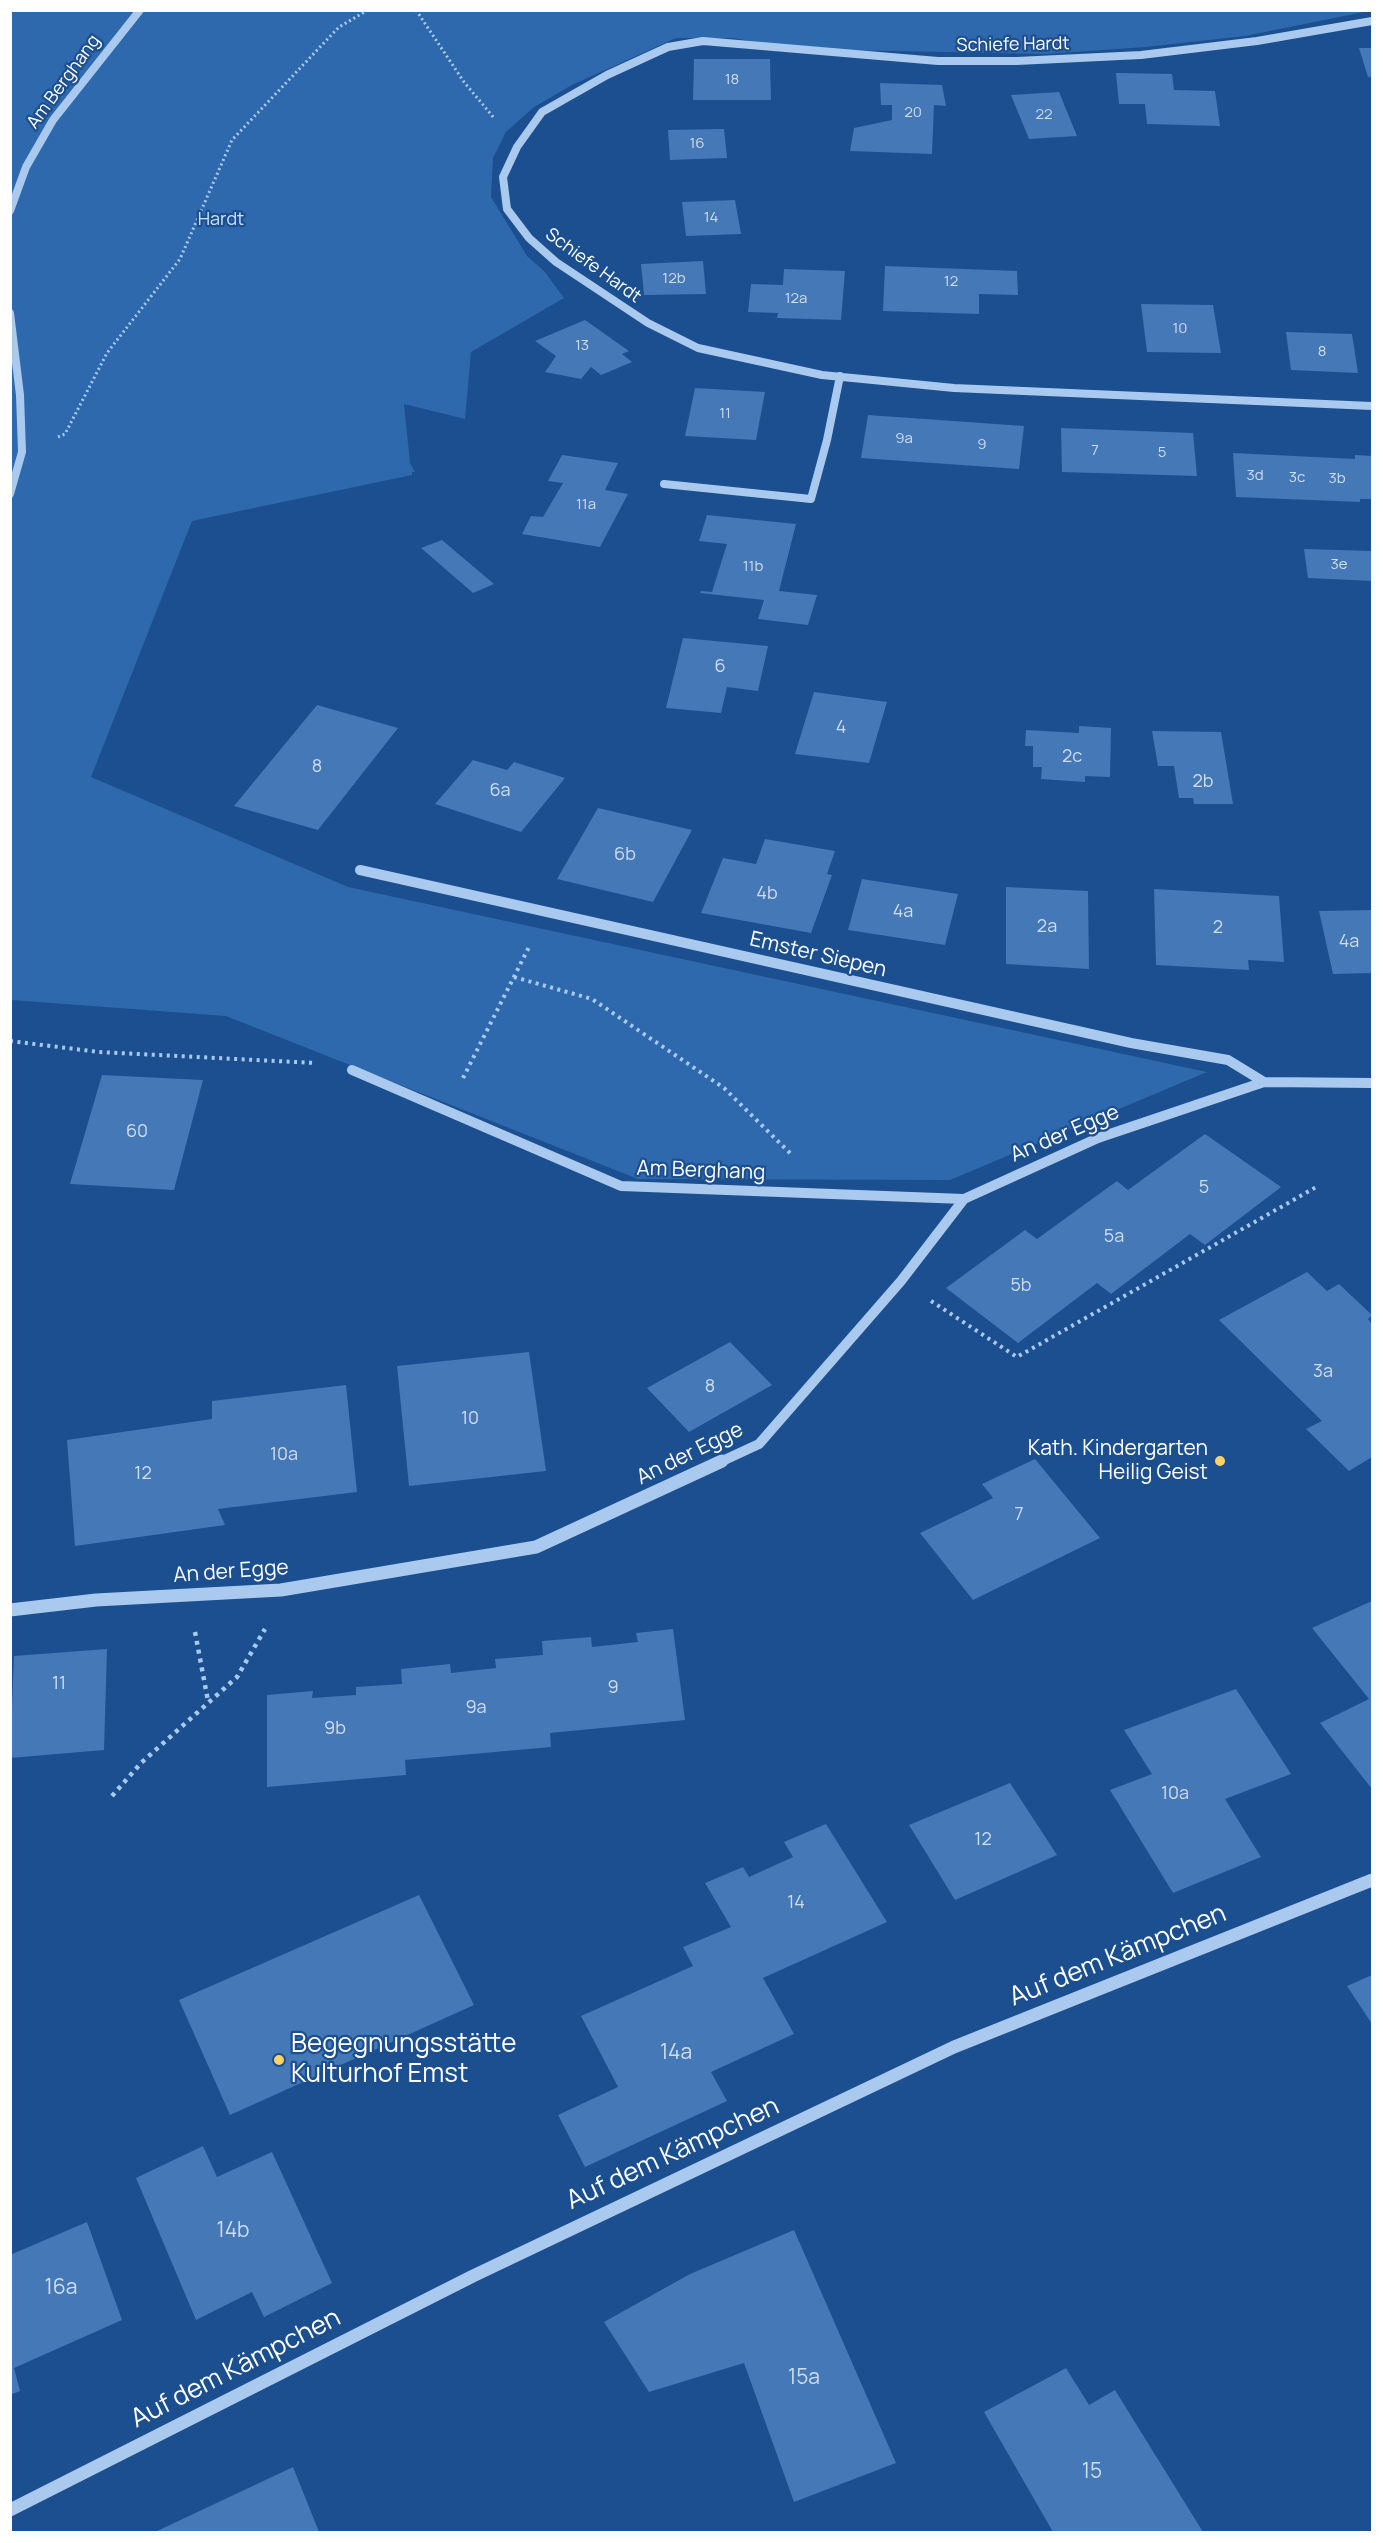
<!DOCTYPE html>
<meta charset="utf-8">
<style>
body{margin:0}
#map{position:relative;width:1383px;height:2543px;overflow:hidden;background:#1b4f8f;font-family:Manrope,sans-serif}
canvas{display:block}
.frame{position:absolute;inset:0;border:12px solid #fff;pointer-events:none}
</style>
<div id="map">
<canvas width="1383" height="2543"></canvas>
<div class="frame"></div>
</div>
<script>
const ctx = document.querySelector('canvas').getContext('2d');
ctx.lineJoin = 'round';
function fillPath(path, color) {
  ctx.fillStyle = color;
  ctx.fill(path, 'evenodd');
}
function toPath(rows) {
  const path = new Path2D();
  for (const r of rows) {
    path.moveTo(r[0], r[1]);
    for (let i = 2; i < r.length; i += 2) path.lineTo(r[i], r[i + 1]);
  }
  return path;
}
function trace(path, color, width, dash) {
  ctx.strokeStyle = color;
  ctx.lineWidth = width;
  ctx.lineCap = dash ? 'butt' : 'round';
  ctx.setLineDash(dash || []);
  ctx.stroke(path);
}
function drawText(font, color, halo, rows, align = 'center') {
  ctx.font = font + ' Manrope,sans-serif';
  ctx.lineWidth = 4.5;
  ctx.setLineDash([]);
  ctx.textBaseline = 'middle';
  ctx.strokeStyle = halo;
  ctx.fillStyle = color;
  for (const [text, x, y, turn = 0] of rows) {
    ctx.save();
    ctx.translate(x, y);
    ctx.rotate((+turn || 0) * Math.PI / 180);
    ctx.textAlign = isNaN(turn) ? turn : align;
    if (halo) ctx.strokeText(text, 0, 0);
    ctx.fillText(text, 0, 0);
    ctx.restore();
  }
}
fillPath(toPath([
 [10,11,1369,11,1245,36,1146,47,1044,54,843,50,762,43,733,38,676,38,572,85,534,107,506,132,493,158,491,197,527,256,544,271,564,298,471,352,465,419,404,404,410,463,415,472,412,472,412,475,192,521,91,777,348,887,1207,1072,950,1180,638,1179,226,1016,11,1000]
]), '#2e69ad');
fillPath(toPath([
 [1359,48,1372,48,1372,77,1368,77],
 [694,59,770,59,771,100,693,100],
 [1116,73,1172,74,1174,90,1215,91,1220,126,1147,124,1145,104,1119,104],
 [880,83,942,85,946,106,934,105,932,154,850,151,854,128,892,120,892,105,881,105],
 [1059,92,1077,136,1029,139,1011,95],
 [724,129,727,158,670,160,668,130],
 [735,200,741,234,686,236,682,202],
 [703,261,706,294,644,295,641,264],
 [885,266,1017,271,1018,295,979,294,979,314,883,311],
 [784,269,845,271,841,320,777,318,778,313,748,312,751,284,783,285],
 [1141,304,1213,305,1221,353,1147,352],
 [585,320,629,351,622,354,632,362,601,375,591,367,581,379,545,372,556,356,535,341],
 [1286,332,1352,334,1358,373,1291,370],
 [695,388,765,392,756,440,685,436],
 [868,415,1024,426,1019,469,861,458],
 [1061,428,1193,433,1197,476,1062,472],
 [1233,453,1355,459,1355,455,1372,456,1372,499,1360,499,1360,502,1236,497],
 [562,455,618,463,605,490,628,494,600,547,522,534,531,516,543,517,563,483,548,481],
 [707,515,796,524,779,591,817,595,808,625,758,619,764,600,700,593,701,591,712,592,727,544,699,541],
 [442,540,494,584,473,593,421,548],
 [1304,549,1372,551,1372,581,1308,578],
 [683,638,768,646,758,691,727,687,721,713,666,708],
 [814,692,887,702,869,763,795,754],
 [317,705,398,728,318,830,234,806],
 [1079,726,1111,728,1110,777,1085,776,1085,782,1041,779,1042,767,1033,767,1033,746,1025,746,1026,730,1079,733],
 [1152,731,1221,732,1233,804,1194,804,1193,798,1179,798,1174,766,1158,766],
 [473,760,507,770,514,762,565,778,521,832,435,804],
 [598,808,692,830,653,902,557,879],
 [765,839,835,851,827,874,832,875,811,933,701,913,723,858,756,864],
 [862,879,958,894,945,945,848,930],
 [1006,887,1088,891,1089,969,1006,964],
 [1154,889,1279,896,1284,962,1248,960,1249,970,1156,965],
 [1372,910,1372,973,1333,974,1319,911],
 [102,1075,203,1080,174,1190,70,1184],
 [1205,1134,1281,1187,1205,1245,1190,1234,1111,1294,1097,1283,1018,1343,946,1288,1025,1230,1037,1239,1117,1181,1128,1190],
 [1307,1272,1327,1291,1339,1284,1372,1315,1368,1319,1372,1324,1372,1457,1349,1471,1306,1429,1322,1421,1219,1320],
 [730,1342,772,1385,689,1432,647,1388],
 [529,1352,546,1471,409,1486,397,1366],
 [346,1385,357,1492,218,1509,225,1525,75,1546,67,1440,212,1419,212,1401],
 [1035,1459,1100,1538,973,1600,920,1533,993,1498,982,1484],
 [1372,1601,1372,1789,1320,1723,1369,1699,1312,1628],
 [673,1629,685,1720,550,1733,551,1747,405,1760,406,1775,267,1787,267,1695,313,1691,312,1698,356,1695,356,1687,402,1684,401,1669,450,1664,451,1673,496,1668,495,1659,543,1655,542,1641,591,1637,592,1647,638,1642,636,1633],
 [107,1649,104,1750,10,1758,14,1656],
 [1236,1689,1291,1774,1225,1799,1261,1857,1173,1893,1110,1790,1152,1774,1124,1730],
 [1010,1783,1057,1855,955,1900,909,1825],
 [826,1824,887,1922,763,1978,794,2034,711,2072,727,2101,585,2167,558,2115,618,2087,581,2016,693,1966,683,1947,731,1927,705,1883,743,1867,749,1877,793,1857,784,1842],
 [419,1895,474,2005,230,2115,179,2000],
 [1372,1975,1372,2024,1347,1986],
 [203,2146,217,2177,272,2152,332,2283,264,2317,252,2292,196,2320,136,2178],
 [87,2222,122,2320,14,2368,20,2391,10,2395,10,2255],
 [794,2230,896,2463,794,2502,744,2363,649,2392,604,2322,690,2274],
 [1066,2368,1089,2405,1115,2390,1203,2532,1053,2532,984,2412],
 [293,2467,319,2532,155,2532]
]), '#4478b7');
trace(toPath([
 [416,10,464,82,494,118],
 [58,437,65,434,107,353,180,259,232,140,339,27,368,10]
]), '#a9c9ee', 3, [2, 3]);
trace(toPath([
 [514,977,592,999,724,1088,792,1155],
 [10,1041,99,1052,315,1063],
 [463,1078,530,945],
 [931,1301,1017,1357,1318,1186]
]), '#a9c9ee', 4, [3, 4.5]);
trace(toPath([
 [195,1632,208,1701],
 [112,1796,141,1763,237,1677,265,1629]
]), '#a9c9ee', 4.5, [4, 5]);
trace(toPath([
 [1372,21,1257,41,1141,55,1017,61,938,61,703,41,668,47,607,75,542,112,517,147,503,177,507,209,529,238,556,262,648,323,698,348,822,375,954,388,1372,406],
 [10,211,26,167,53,120,140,10],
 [10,313,20,395,22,452,10,494],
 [664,484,811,499,827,440,840,376]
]), '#a9c9ee', 8);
trace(toPath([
 [360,870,1131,1043,1228,1060,1264,1082],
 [352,1070,621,1186,964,1199],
 [718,1463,759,1444,901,1281,964,1199,1098,1138,1264,1082,1372,1083]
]), '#a9c9ee', 10);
trace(toPath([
 [10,1610,96,1600,281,1590,536,1547,722,1461],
 [10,2510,473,2276,954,2047,1372,1880]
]), '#a9c9ee', 13);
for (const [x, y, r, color] of [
 [1220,1461,6,"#ffd166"],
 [279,2060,6,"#ffd166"]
]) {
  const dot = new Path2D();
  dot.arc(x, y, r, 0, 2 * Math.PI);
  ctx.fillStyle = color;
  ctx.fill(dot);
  trace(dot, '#1b4f8f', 2);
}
drawText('15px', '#d0dded', null, [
 ["18",732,80],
 ["20",913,113],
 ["22",1044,115],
 ["16",697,144],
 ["14",711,218],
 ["12b",674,279],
 ["12",951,282],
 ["12a",796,299],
 ["10",1180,329],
 ["13",582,346],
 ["8",1322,352],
 ["11",725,414],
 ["9a",904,439],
 ["9",982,445],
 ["7",1095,451],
 ["5",1162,453],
 ["3d",1255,476],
 ["3c",1297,478],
 ["3b",1337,479],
 ["11a",586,505],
 ["3e",1339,565],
 ["11b",753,567]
]);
drawText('18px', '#fff', '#1b4f8f', [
 ["Schiefe Hardt",1013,45,-1],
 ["Am Berghang",64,82,-54],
 ["Schiefe Hardt",593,266,36]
]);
drawText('18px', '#cfe3fa', '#1b4f8f', [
 ["Hardt",221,220]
]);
drawText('18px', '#d0dded', null, [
 ["6",720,667],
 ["4",841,728],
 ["2c",1072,757],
 ["8",317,767],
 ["2b",1203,782],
 ["6a",500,791],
 ["6b",625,855],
 ["4b",767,894],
 ["4a",903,912],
 ["2a",1047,927],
 ["2",1218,928],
 ["4a",1349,942],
 ["60",137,1132],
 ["5",1204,1188],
 ["5a",1114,1237],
 ["5b",1021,1286],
 ["3a",1323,1372],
 ["8",710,1387],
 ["10",470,1419],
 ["10a",284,1455],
 ["12",143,1474],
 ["7",1019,1515],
 ["11",59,1684],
 ["9",613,1688],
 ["9a",476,1708],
 ["9b",335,1729],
 ["10a",1175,1794],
 ["12",983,1840],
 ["14",796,1903]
]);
drawText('21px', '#fff', '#1b4f8f', [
 ["Emster Siepen",818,955,13],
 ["An der Egge",1065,1134,-23],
 ["Am Berghang",701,1171,2],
 ["An der Egge",690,1454,-26],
 ["An der Egge",231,1572,-4]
]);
drawText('21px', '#fff', '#1b4f8f', [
 ["Kath. Kindergarten",1208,1449],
 ["Heilig Geist",1208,1473]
], 'right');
drawText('21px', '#d0dded', null, [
 ["14a",676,2053],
 ["14b",233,2231],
 ["16a",61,2288],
 ["15a",804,2378],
 ["15",1092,2472]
]);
drawText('26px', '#fff', '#1b4f8f', [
 ["Auf dem Kämpchen",1118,1956,-22],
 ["Auf dem Kämpchen",673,2154,-25],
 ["Auf dem Kämpchen",236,2369,-27]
]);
drawText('26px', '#fff', '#1b4f8f', [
 ["Begegnungsstätte",291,2045],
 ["Kulturhof Emst",291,2075]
], 'left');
</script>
